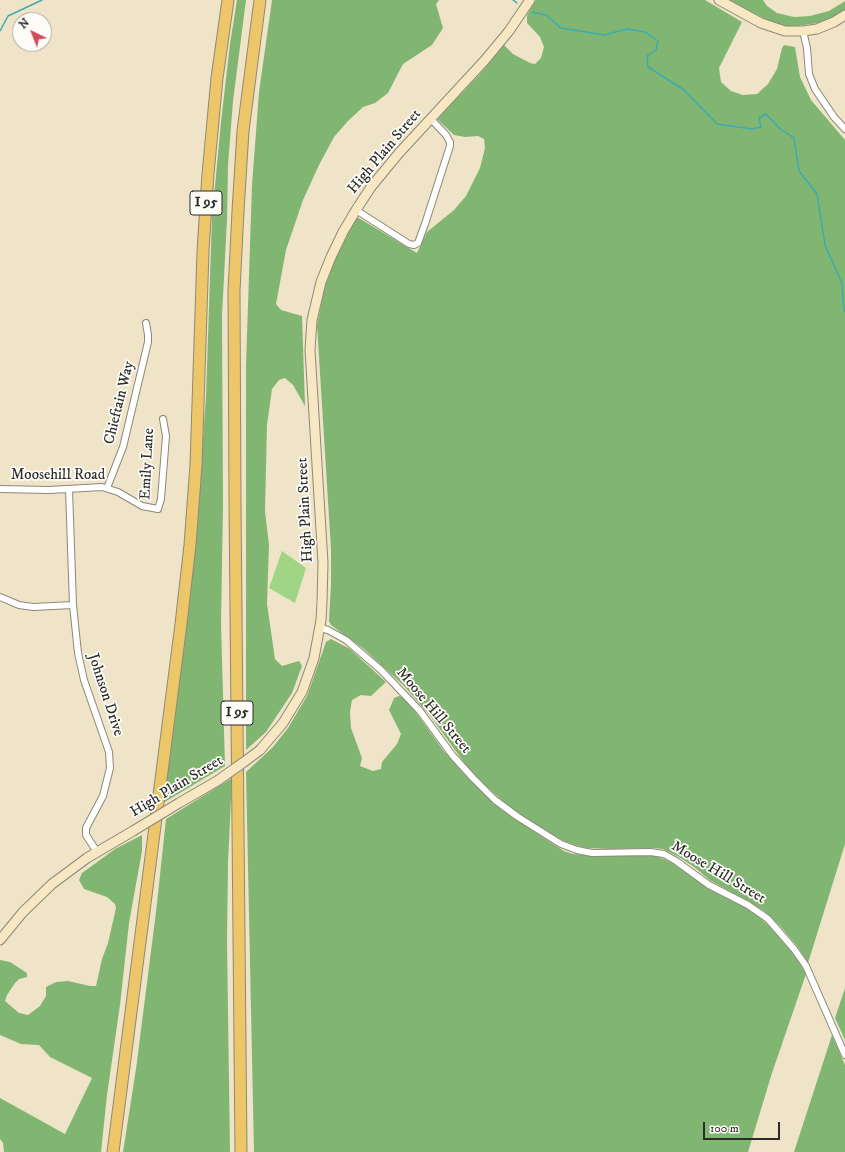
<!DOCTYPE html>
<style>
body{margin:0}
#map{position:relative;width:845px;height:1152px;overflow:hidden;background:#efe4c7;font-family:"IM FELL DW Pica",serif}
canvas{display:block}
.north{position:absolute;left:12px;top:12px;width:40px;height:40px;box-sizing:border-box;background:#fdfcf7;border:1px solid #a9a8a5;border-radius:50%;rotate:317deg;font-size:11px;font-weight:700;line-height:16px;text-align:center;color:#2b2b2b}
.north::after{content:'';display:block;margin:auto;width:14px;height:18px;background:#d1495b;clip-path:polygon(50% 0,100% 100%,50% 72%,0 100%)}
.scale{position:absolute;left:703px;top:1122px;width:77px;height:18px;box-sizing:border-box;border:2px solid #2b2b2b;border-top:0;padding-left:5px;font-size:12px;line-height:14px;white-space:nowrap;color:#2b2b2b;-webkit-text-stroke:3px #fdfcf7;paint-order:stroke}
</style>
<div id="map">
<canvas width="845" height="1152"></canvas>
<div class="north">N</div>
<div class="scale">100 m</div>
</div>
<script>
const ctx = document.querySelector('canvas').getContext('2d');
ctx.lineJoin = 'round';
function fillPath(path, color) {
  ctx.fillStyle = color;
  ctx.fill(path, 'evenodd');
}
function toPath(rows) {
  const path = new Path2D();
  for (const r of rows) {
    path.moveTo(r[0], r[1]);
    for (let i = 2; i < r.length; i += 2) path.lineTo(r[i], r[i + 1]);
  }
  return path;
}
function trace(path, color, width, dash) {
  ctx.strokeStyle = color;
  ctx.lineWidth = width;
  ctx.lineCap = dash ? 'butt' : 'round';
  ctx.setLineDash(dash || []);
  ctx.stroke(path);
}
function drawText(font, color, halo, rows, align = 'center') {
  ctx.font = font + ' "IM FELL DW Pica",serif';
  ctx.lineWidth = 3.5;
  ctx.setLineDash([]);
  ctx.textBaseline = 'middle';
  ctx.strokeStyle = halo;
  ctx.fillStyle = color;
  for (const [text, x, y, turn = 0] of rows) {
    ctx.save();
    ctx.translate(x, y);
    ctx.rotate((+turn || 0) * Math.PI / 180);
    ctx.textAlign = isNaN(turn) ? turn : align;
    if (halo) ctx.strokeText(text, 0, 0);
    ctx.fillText(text, 0, 0);
    ctx.restore();
  }
}
fillPath(toPath([
 [282,551,306,568,295,603,269,588]
]), '#a0d585');
fillPath(toPath([
 [237,0,246,0,233,101,228,165,227,220,222,315,223,505,221,623,225,766,163,803,196,539,206,396,212,218,221,122,230,44],
 [272,0,439,0,436,4,443,28,432,45,403,64,388,93,375,103,363,107,348,121,334,137,319,165,303,200,286,250,276,304,281,310,302,316,305,406,293,385,285,378,279,380,272,389,267,425,265,511,269,545,267,604,275,659,282,666,299,661,302,666,292,693,266,732,246,750,246,365,252,185,259,92],
 [536,0,705,0,742,22,719,68,721,82,731,91,743,95,757,94,768,84,777,69,782,48,784,45,795,47,800,77,811,100,845,140,845,844,808,963,797,946,780,926,764,911,749,902,711,881,694,867,679,857,663,849,653,848,611,849,587,848,578,846,564,841,545,830,513,810,486,786,466,765,431,717,404,686,364,649,331,625,329,621,331,584,331,549,317,325,324,290,333,263,357,217,417,253,427,232,454,210,466,196,480,168,485,148,484,139,478,136,465,137,454,135,437,119,480,74,504,45,513,54,530,63,535,64,541,58,544,47,540,37,527,23,527,15],
 [730,0,763,0,767,6,777,13,794,17,810,16,829,11,845,1,845,10,837,16,825,22,790,27,777,24,753,13],
 [331,639,350,649,386,682,371,696,361,695,352,700,350,712,351,728,362,758,360,766,373,771,381,769,382,762,397,744,401,734,389,710,394,698,399,696,404,698,417,714,443,750,464,774,502,810,542,837,564,851,573,854,606,856,654,855,666,860,683,869,713,891,751,910,775,931,793,952,806,974,772,1073,748,1152,254,1152,246,772,273,747,288,728,307,696,326,642],
 [232,778,228,863,227,941,230,1152,123,1152,136,1069,156,912,166,819],
 [142,835,142,851,129,923,120,1005,107,1095,101,1152,4,1152,3,1143,0,1139,0,1098,65,1134,92,1078,50,1057,39,1045,21,1044,0,1035,0,960,10,962,27,973,27,977,19,979,15,983,7,995,5,1001,19,1013,28,1015,40,1006,46,996,46,987,56,982,68,981,90,986,96,986,102,959,108,943,116,908,115,904,107,897,84,889,79,880,82,873,115,849],
 [845,988,845,1040,835,1018],
 [832,1035,845,1065,845,1152,794,1152]
]), '#80b672');
trace(toPath([
 [513,0,517,3],
 [532,12,546,15,561,28,604,35,627,29,645,32,658,41,656,50,647,56,648,67,684,90,717,124,752,129,761,127,759,118,766,114,779,128,794,138,799,171,817,194,825,245,842,283,844,311,845,311],
 [0,31,8,16,42,0]
]), '#3aacb2', 1.5);
const minor = toPath([
 [803,31,807,48,809,74,815,89,834,117,845,129],
 [356,210,409,244,414,245,418,243,425,224,450,146,450,142,446,135,431,119],
 [107,488,123,447,148,342,148,335,146,323],
 [0,489,49,490,102,487,118,492,142,506,158,509,161,499,166,436,163,419],
 [69,489,73,605,78,653,84,680,109,752,110,768,103,796,86,828,86,835,97,852],
 [0,597,19,605,33,607,73,605],
 [320,628,328,630,346,640,381,670,420,711,453,756,473,778,495,800,518,817,561,844,577,850,592,853,650,852,664,854,676,861,709,885,748,905,768,919,794,949,806,966,845,1055]
]);
const secondary = toPath([
 [719,0,761,23,785,31,803,31,817,29,834,22,845,15],
 [260,750,283,723,302,692,314,658,321,620,322,602,323,563,310,350,312,320,321,282,331,257,343,232,356,210,371,187,399,153,485,60,509,31,530,0],
 [179,803,217,781],
 [0,940,23,912,52,884,87,858,133,831]
]);
const motorway = toPath([
 [113,1152,181,624,190,545,196,465,203,251,208,174,217,78,228,0],
 [241,1152,235,502,234,291,238,211,243,131,260,0]
]);
trace(minor, '#8d8879', 8);
trace(secondary, '#8d8879', 11);
trace(motorway, '#8d8879', 13);
trace(minor, '#fff', 6);
trace(secondary, '#f7e8c3', 9);
trace(motorway, '#ecc669', 11);
const secondaryBridge = toPath([
 [217,781,244,762,260,750],
 [133,831,179,803]
]);
trace(secondaryBridge, '#8d8879', 11, []);
trace(secondaryBridge, '#f7e8c3', 9);
for (const [x, y, w] of [
 [206,203,32],
 [237,713,32]
]) {
  const box = new Path2D();
  box.roundRect(x - w / 2, y - 12, w, 24, 3);
  ctx.fillStyle = '#fdfcf7';
  ctx.fill(box);
  trace(box, '#2b2b2b', 1);
}
drawText('bold 14px', '#2b2b2b', null, [
 ["I 95",206,203],
 ["I 95",237,713]
]);
drawText('15px', '#2b2b2b', '#fdfcf7', [
 ["High Plain Street",385,152,-50],
 ["Chieftain Way",120,403,-76],
 ["Emily Lane",148,464,-87],
 ["Moosehill Road",58,476],
 ["High Plain Street",306,510,-93],
 ["Johnson Drive",105,695,72],
 ["Moose Hill Street",433,711,50],
 ["High Plain Street",177,787,-31],
 ["Moose Hill Street",718,873,31]
]);
</script>
